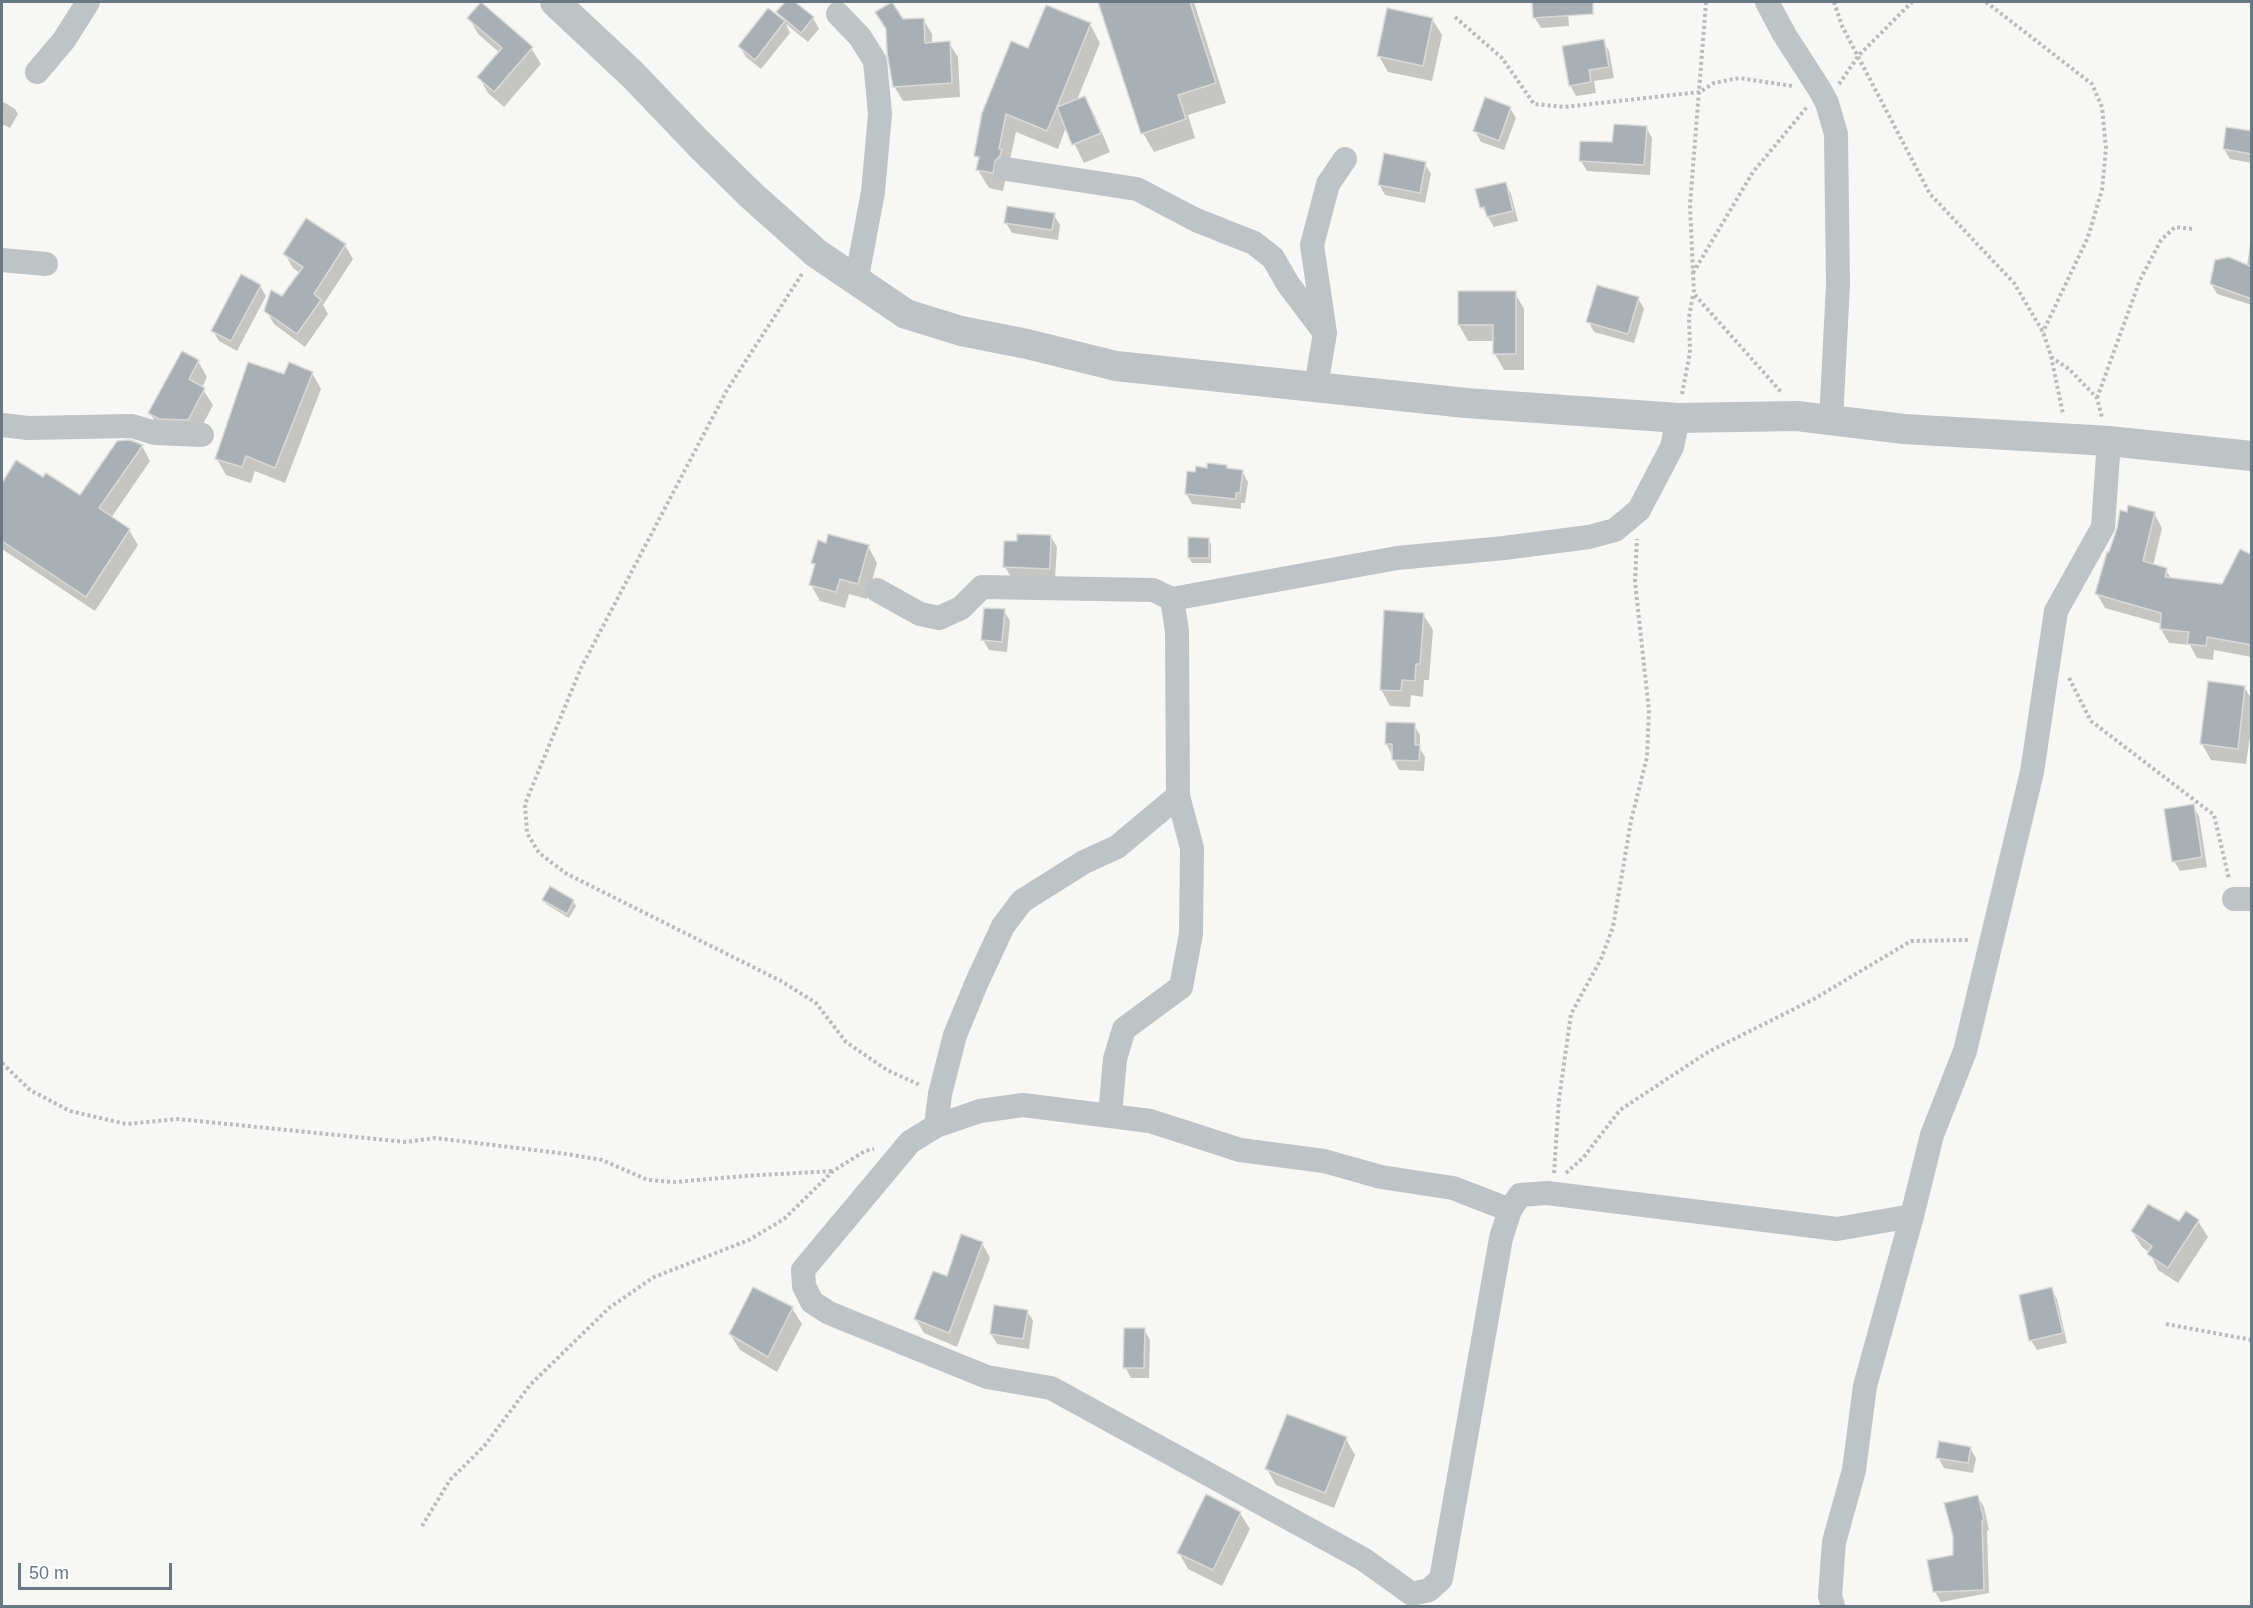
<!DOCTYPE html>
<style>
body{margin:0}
#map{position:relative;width:2253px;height:1608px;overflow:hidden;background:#f7f7f5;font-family:Arial,sans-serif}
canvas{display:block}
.frame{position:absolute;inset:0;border:3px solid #687784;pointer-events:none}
.scale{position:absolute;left:18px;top:1563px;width:154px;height:27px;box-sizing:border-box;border:3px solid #687784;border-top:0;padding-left:8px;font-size:18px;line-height:21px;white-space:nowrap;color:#687784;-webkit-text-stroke:4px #fff;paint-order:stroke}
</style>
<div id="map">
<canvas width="2253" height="1608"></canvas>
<div class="frame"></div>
<div class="scale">50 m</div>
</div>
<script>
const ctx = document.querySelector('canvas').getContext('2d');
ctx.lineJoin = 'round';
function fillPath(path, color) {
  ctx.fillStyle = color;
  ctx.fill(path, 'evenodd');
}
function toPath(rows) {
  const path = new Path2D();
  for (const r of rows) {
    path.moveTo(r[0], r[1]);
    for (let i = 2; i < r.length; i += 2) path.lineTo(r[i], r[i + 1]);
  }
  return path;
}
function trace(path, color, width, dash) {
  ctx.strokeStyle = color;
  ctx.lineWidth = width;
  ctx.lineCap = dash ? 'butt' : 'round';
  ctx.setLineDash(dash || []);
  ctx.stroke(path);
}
fillPath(toPath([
 [787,2,792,2,813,18,819,29,808,42,786,24,790,33,761,69,746,57,740,47,783,21,778,12],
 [1099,2,1194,2,1226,103,1188,115,1195,138,1154,152,1143,133],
 [1534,2,1567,2,1569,26,1541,28,1535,18],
 [469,18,531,48,541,64,504,107,488,93,479,77,500,53,478,34],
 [923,19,932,34,932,44,949,43,958,57,960,97,903,101,894,86,903,20],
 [1432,19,1442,35,1432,81,1388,72,1379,56],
 [1090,24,1100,43,1077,100,1085,97,1095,116,1110,152,1084,163,1066,127,1058,149,1016,132,1003,191,989,188,978,170,980,162,976,155,1029,50],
 [1603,41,1609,51,1614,78,1594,81,1596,93,1576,96,1570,85],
 [2,101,15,109,18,114,10,128,2,124],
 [1510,108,1516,118,1504,150,1481,142,1475,131],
 [1646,127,1652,138,1650,175,1587,171,1581,161],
 [2252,133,2252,163,2230,159,2224,149],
 [1425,164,1431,174,1425,203,1385,195,1379,184],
 [1505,183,1511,194,1518,221,1494,227,1482,207],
 [1054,215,1060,225,1058,240,1012,233,1006,223],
 [2251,238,2252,238,2252,305,2217,294,2211,284,2247,266],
 [345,245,353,259,323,305,328,314,305,347,274,324,266,310,283,298,300,273,293,268,285,254],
 [260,286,266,296,237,351,219,341,213,331],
 [1459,292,1515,293,1524,309,1524,370,1504,370,1495,354,1495,341,1468,341,1459,325],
 [1638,298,1644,309,1634,343,1594,332,1588,321],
 [198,361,207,377,202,388,213,405,197,436,159,429,150,413],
 [312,373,321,389,285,483,255,471,251,483,226,475,217,459,285,376],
 [142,446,150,461,111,518,129,530,138,545,95,611,2,549,2,499,5,494,2,486,17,462,44,479,80,497],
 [1208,469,1242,471,1248,482,1245,503,1241,503,1241,509,1192,504,1186,493,1197,474],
 [2128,513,2154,513,2162,528,2153,566,2166,570,2172,580,2223,585,2252,557,2252,657,2214,650,2213,660,2197,658,2190,645,2169,643,2161,629,2162,624,2105,608,2097,594],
 [1051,537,1057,547,1055,579,1011,577,1005,567,1019,543],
 [1189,539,1208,539,1211,544,1211,563,1192,563,1189,558],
 [827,545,868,546,877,563,867,599,849,594,845,608,820,601,811,585,815,568,813,563],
 [1004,611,1010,621,1007,652,989,650,983,640],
 [1423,614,1433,630,1429,680,1424,680,1423,697,1411,695,1410,707,1390,706,1381,689],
 [2245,688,2252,700,2252,723,2246,764,2211,760,2202,744],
 [1414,725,1420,735,1420,749,1425,757,1424,771,1399,770,1386,743],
 [2193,806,2199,816,2207,867,2180,871,2174,861],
 [544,900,573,901,576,906,569,918,546,904],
 [2198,1221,2208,1237,2178,1283,2158,1270,2150,1253,2142,1247,2132,1231],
 [982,1243,990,1258,957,1347,924,1333,916,1319,948,1278],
 [2051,1289,2057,1299,2067,1343,2037,1350,2031,1340],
 [792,1308,802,1324,777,1372,740,1350,730,1334],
 [1027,1311,1033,1321,1029,1349,997,1344,991,1334],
 [1144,1329,1150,1340,1149,1378,1131,1378,1125,1367],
 [1346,1439,1355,1455,1334,1508,1276,1485,1267,1469],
 [1970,1448,1976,1458,1973,1473,1944,1468,1938,1457],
 [1978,1497,1984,1507,1989,1530,1987,1531,1989,1593,1941,1602,1935,1592,1929,1561,1955,1556],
 [1240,1513,1250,1529,1222,1586,1188,1569,1179,1553]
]), '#0003');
const building = toPath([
 [481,2,533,47,494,92,477,77,502,48,467,18,481,2],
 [785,2,795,2,814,17,801,33,776,12,785,2],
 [892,2,903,19,924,18,925,43,950,41,952,83,893,87,887,53,886,29,875,12,892,2],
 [1098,2,1190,2,1216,83,1178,95,1186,119,1141,134,1098,2],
 [1532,2,1593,2,1593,14,1533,18,1532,2],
 [1046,5,1091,23,1057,107,1085,96,1101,133,1072,145,1057,107,1047,131,1006,114,999,149,1002,149,1000,156,995,161,993,173,976,170,979,157,974,156,982,113,1011,41,1028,48,1046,5],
 [768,8,785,21,755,60,738,46,768,8],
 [1387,8,1433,18,1423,66,1377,56,1387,8],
 [1604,39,1609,67,1589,70,1591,82,1569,86,1562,46,1604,39],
 [1485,97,1511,107,1499,141,1473,131,1485,97],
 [1614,124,1647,126,1644,165,1579,161,1580,141,1612,142,1614,124],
 [2226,127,2252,131,2252,154,2223,149,2226,127],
 [1384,153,1426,162,1420,193,1378,185,1384,153],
 [1506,182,1513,211,1487,217,1484,207,1480,208,1475,189,1506,182],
 [1007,206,1055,213,1052,230,1004,223,1007,206],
 [306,218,346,244,314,294,321,300,297,334,264,311,271,290,282,296,303,267,283,254,306,218],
 [2229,257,2252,267,2252,299,2210,284,2215,260,2229,257],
 [241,274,261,285,231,341,211,331,241,274],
 [1597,285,1639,297,1628,334,1586,322,1597,285],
 [1458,291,1516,291,1516,354,1493,354,1493,325,1458,325,1458,291],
 [182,351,199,360,189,379,205,388,188,420,159,419,148,413,182,351],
 [248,362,284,374,289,362,313,372,275,468,246,456,242,467,215,459,248,362],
 [130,440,143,445,99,508,130,529,86,597,2,541,2,483,16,460,43,477,46,473,80,495,117,441,130,440],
 [1207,463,1227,465,1227,468,1243,470,1240,493,1236,493,1236,499,1185,494,1187,471,1195,472,1196,466,1207,468,1207,463],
 [2128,505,2155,512,2143,561,2167,568,2165,577,2222,584,2240,549,2252,555,2252,645,2207,637,2206,646,2187,644,2189,632,2160,629,2161,613,2095,594,2107,552,2109,552,2117,528,2120,510,2127,512,2128,505],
 [828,534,869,545,858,584,840,579,836,592,809,585,815,564,811,563,818,540,826,543,828,534],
 [1017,534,1051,535,1050,569,1003,567,1004,541,1017,541,1017,534],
 [1188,537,1209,538,1209,558,1188,558,1188,537],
 [984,608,1005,609,1002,642,981,640,984,608],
 [1384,610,1424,613,1420,664,1416,664,1415,681,1402,680,1401,691,1380,690,1384,610],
 [2208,681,2245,686,2238,749,2200,744,2208,681],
 [1386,722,1415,723,1415,745,1420,745,1419,761,1392,760,1392,744,1385,744,1386,722],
 [2194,804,2202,857,2172,862,2164,809,2194,804],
 [550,886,574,900,567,914,542,900,550,886],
 [2148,1204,2179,1221,2186,1211,2199,1220,2168,1268,2147,1254,2152,1246,2131,1231,2148,1204],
 [961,1234,983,1242,949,1333,914,1319,933,1271,947,1276,961,1234],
 [753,1287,793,1307,768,1357,729,1334,753,1287],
 [2052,1287,2063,1333,2029,1341,2019,1295,2052,1287],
 [994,1305,1028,1310,1023,1339,990,1334,994,1305],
 [1124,1328,1145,1328,1144,1368,1123,1368,1124,1328],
 [1287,1414,1347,1437,1325,1493,1265,1469,1287,1414],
 [1939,1441,1971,1447,1968,1463,1936,1458,1939,1441],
 [1206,1494,1241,1512,1213,1570,1177,1553,1206,1494],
 [1978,1495,1984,1520,1982,1521,1984,1590,1933,1592,1927,1560,1953,1555,1953,1536,1944,1503,1978,1495]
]);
fillPath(building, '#a8b0b5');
trace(building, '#d9d9d7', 1.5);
trace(toPath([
 [1706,2,1690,205,1694,294,1782,393],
 [1834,2,1842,26,1930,194,2014,283,2043,332,2051,356,2063,414],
 [1986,2,2092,84,2102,107,2106,148,2102,190,2088,237,2043,332],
 [1455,17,1502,58,1534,104,1564,107,1700,92,1714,83,1739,78,1792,86],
 [1839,84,1859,55,1912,2],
 [1693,273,1753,172,1807,107],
 [802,274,727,390,581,668,525,804,527,833,539,853,567,874,781,981,816,1003,846,1042,887,1070,920,1085],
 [2051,357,2069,369,2097,398,2102,418],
 [1682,394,1690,353,1689,317,1693,295],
 [2097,398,2140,280,2161,240,2175,227,2193,229],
 [2069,678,2091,721,2214,815,2229,879],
 [2,1063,30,1090,70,1111,126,1124,178,1119,406,1142,435,1138,567,1154,602,1160,648,1180,675,1182,744,1176,833,1171],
 [1554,1173,1559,1099,1571,1014,1601,959,1613,927,1631,821,1647,757,1649,711,1635,582,1637,539],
 [1566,1173,1583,1158,1620,1110,1708,1052,1814,999,1911,941,1969,940],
 [2166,1324,2252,1340],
 [422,1526,450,1480,485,1445,530,1385,609,1308,654,1277,749,1240,784,1219,833,1171,865,1151,874,1149]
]), '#b9bcbe', 4, [3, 3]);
trace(toPath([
 [1767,2,1784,34,1820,90,1827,103,1836,134,1838,284,1831,421],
 [838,14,860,37,875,61,880,114,873,192,856,282],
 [37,72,64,40,88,2],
 [1006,169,1137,189,1196,220,1254,243,1273,258,1288,284,1325,333],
 [2,260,46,264],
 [1316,386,1325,333,1312,245,1328,184,1345,159],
 [2,425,28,428,132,426,155,433,202,435],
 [877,590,920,614,939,618,961,608,982,587,1153,590,1172,599,1177,631,1178,796,1117,847,1084,862,1022,901,1003,926,977,982,955,1035,940,1094,936,1126],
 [1172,599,1397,558,1504,548,1589,537,1615,530,1639,510,1672,447,1678,418],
 [2234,899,2252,899],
 [1110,1115,1115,1059,1124,1029,1181,987,1191,934,1192,848,1178,796],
 [1510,1210,1453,1188,1381,1177,1324,1161,1240,1150,1150,1121,1023,1105,980,1111,936,1126,910,1142,803,1270,804,1286,812,1302,829,1313,987,1377,1051,1388,1363,1559,1412,1594,1429,1590,1441,1579,1501,1238,1510,1210,1520,1195,1547,1193,1837,1229,1912,1216,1932,1135,1965,1051,2032,772,2056,611,2103,527,2109,441],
 [1833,1606,1830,1596,1834,1542,1854,1470,1865,1386,1912,1216]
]), '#bec3c6', 24);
trace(toPath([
 [555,2,633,75,698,143,752,196,816,253,906,314,961,331,1027,344,1116,366,1466,403,1678,418,1797,416,1904,429,2109,441,2252,456]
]), '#bec3c6', 30);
</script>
